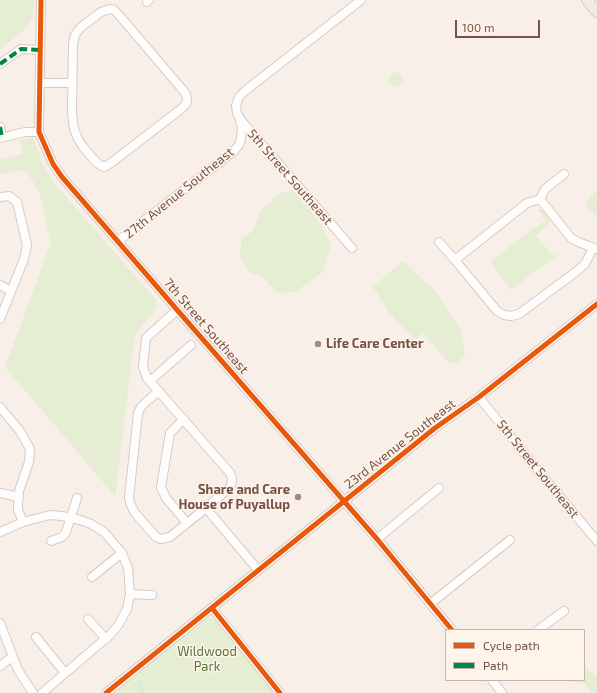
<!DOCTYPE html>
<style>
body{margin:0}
#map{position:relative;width:597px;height:693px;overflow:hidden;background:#f7efe8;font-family:"Exo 2",sans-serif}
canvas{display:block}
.legend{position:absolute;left:445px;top:629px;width:140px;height:52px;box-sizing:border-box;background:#fff4e9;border:1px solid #c8b3a8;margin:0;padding:5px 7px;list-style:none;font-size:12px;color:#765247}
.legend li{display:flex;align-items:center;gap:8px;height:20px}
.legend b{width:20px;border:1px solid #c8b3a8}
.scale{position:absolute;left:455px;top:20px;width:85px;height:18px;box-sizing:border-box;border:2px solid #765247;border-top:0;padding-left:5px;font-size:12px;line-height:14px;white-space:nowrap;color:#765247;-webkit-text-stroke:3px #fff4e9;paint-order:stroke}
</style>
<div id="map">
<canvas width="597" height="693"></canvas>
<ul class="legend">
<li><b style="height:5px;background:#e8590c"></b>Cycle path</li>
<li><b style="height:5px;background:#00873e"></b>Path</li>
</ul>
<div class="scale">100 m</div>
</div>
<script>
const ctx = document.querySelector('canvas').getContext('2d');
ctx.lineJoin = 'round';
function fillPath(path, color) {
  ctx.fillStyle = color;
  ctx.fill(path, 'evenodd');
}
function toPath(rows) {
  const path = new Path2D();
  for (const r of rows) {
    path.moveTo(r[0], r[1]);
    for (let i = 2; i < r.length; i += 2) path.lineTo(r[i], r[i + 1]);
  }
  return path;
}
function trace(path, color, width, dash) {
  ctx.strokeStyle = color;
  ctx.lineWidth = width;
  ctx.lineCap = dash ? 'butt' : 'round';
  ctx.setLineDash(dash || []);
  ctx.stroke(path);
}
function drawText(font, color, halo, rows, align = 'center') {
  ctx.font = font + ' "Exo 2",sans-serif';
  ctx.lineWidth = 3;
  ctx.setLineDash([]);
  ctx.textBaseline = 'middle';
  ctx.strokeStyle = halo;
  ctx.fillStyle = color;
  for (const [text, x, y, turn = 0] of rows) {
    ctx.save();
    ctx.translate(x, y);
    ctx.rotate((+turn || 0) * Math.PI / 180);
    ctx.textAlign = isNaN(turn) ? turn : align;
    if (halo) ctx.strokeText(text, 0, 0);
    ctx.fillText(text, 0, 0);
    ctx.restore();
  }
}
fillPath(toPath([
 [0,0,34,0,34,3,33,16,29,25,0,50],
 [394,71,402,76,403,80,398,86,394,87,387,82],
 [32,138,34,140,43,165,54,183,157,301,156,308,135,335,115,496,5,367,51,243,39,191,27,172,17,170,0,174,0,160,23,154,20,141],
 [597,189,597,217,585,205],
 [293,191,317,218,331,244,323,272,295,292,278,293,261,276,249,272,240,257,242,238,252,232,262,209,281,192],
 [540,209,543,210,551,221,536,236,553,256,556,254,557,255,511,290,490,262,531,230,546,221,538,210],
 [403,261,437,293,461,331,465,355,456,363,448,362,423,333,416,339,396,321,387,309,373,287],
 [210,618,213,619,221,625,274,693,114,693,206,619],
 [584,667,597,676,597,693,592,693,585,684,565,680,584,680]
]), '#e5edd2');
trace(toPath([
 [140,681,142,693]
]), '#cae9e8', 1.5);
const minor = toPath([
 [41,0,39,132,53,164,62,177,185,319,377,539,452,630],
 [147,2,149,0],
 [110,9,114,10,119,15,182,89,186,94,187,100,186,104,181,109,111,163,104,167,97,163,83,147,78,139,74,129,72,112,73,44,75,35,80,28,101,12,110,9],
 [0,64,21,49,40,50],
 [39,83,72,83],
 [0,127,2,137],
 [0,138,25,132,39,132],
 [564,174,545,189,540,199,527,203,455,260,497,311,504,315,511,316,519,314,577,271,585,264,593,248],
 [0,197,9,196,17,202,27,245,24,259,0,319],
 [540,199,571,238,578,242,597,249],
 [118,241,234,151,239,145,241,139,242,127,240,121],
 [439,242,455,260],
 [352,248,240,119,237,113,236,106,239,97,245,91,361,0],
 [0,285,11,291],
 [177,310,146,338,143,367,147,378,230,473,232,479,231,486,206,508,258,570],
 [150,381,191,345],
 [159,391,146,402,141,407,138,413,129,498,131,505,135,513,156,537,161,539,170,537,206,508],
 [479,397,535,467,597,541],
 [0,407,20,431,30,449,29,462,19,491,18,504,18,510,23,522],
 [184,419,170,433,161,487,166,498,187,523],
 [0,493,19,497],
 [0,532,23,522,50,515,62,516,80,520,91,524,104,532,122,553,128,568,130,594,127,609,119,624,111,634,42,693],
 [377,539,439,488],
 [51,541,62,537,66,532,77,498],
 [92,577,122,553],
 [130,594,152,595],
 [430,604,510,540],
 [212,608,280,693],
 [88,619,106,639],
 [0,623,18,670,33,693],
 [538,630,564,611],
 [36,637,65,673],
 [0,666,12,657],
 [492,680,502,693],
 [106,693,435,428,479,397,597,304]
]);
const major = toPath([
 [587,0,597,12]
]);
trace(minor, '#d6cbc5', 10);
trace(major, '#d6cac4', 12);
trace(minor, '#fefdfc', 8);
trace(major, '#f2ebe4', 10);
trace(toPath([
 [0,64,21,49,40,50],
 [0,127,2,137]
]), '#00873e', 4, [8, 4]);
trace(toPath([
 [41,0,39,132,53,164,62,177,185,319,377,539,452,630],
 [212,608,280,693],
 [106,693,435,428,479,397,597,304]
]), '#e8590c', 5);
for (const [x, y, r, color] of [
 [318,344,4,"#a3897f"],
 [298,497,4,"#a3897f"]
]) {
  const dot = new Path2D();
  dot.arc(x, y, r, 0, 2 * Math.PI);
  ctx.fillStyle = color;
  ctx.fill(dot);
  trace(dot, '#fff4e9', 1.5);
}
drawText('13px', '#765247', '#fff4e9', [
 ["5th Street Southeast",290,177,49],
 ["27th Avenue Southeast",179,193,-39],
 ["7th Street Southeast",206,326,49],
 ["23rd Avenue Southeast",400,444,-38],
 ["5th Street Southeast",538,469,51]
]);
drawText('bold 13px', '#765247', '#fff4e9', [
 ["Life Care Center",326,344],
 ["Share and Care",290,490,"right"],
 ["House of Puyallup",290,505,"right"]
], 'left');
drawText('13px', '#55773c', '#fff4e9', [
 ["Wildwood",207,652],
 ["Park",207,667]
]);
</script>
